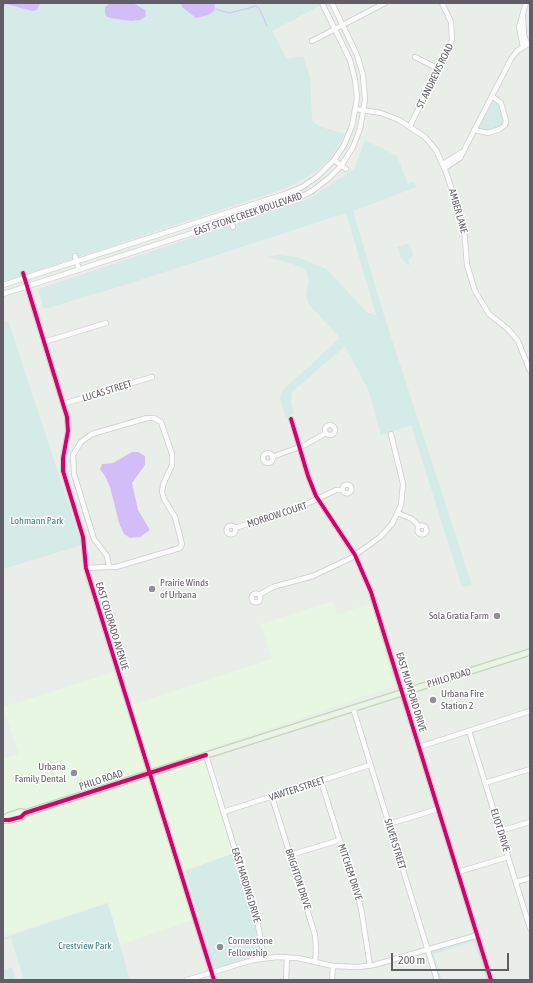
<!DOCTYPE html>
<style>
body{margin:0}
#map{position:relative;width:533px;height:983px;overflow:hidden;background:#eaeee8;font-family:"Asap Condensed",sans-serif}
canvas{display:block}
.frame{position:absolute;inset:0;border:4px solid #625e67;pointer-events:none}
.scale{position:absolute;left:391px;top:953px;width:118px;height:18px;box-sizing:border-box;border:2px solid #625e67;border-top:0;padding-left:5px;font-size:12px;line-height:14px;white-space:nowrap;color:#625e67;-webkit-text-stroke:3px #fff;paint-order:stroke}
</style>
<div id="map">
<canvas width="533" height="983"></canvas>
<div class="frame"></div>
<div class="scale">200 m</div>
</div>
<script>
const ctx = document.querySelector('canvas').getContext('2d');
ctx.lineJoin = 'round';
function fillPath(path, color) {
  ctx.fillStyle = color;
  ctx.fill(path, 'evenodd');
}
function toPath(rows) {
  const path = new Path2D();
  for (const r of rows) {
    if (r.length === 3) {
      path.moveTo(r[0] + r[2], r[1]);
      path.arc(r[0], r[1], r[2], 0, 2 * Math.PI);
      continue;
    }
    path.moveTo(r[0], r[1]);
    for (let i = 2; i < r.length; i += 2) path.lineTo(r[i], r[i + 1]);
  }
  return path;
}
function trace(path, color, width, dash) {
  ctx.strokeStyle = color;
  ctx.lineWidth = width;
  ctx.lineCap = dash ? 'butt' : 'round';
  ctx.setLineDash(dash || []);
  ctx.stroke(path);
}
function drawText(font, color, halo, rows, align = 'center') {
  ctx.font = font + ' "Asap Condensed",sans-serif';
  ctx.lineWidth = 3;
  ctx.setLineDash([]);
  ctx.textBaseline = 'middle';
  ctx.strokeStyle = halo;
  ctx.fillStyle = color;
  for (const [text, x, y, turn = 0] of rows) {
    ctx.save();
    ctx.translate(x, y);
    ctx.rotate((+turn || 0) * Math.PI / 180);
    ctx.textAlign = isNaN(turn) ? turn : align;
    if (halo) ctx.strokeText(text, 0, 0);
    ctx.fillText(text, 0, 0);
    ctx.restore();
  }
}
fillPath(toPath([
 [333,601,337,615,371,603,394,686,208,749,239,853,185,870,201,917,120,945,107,903,3,936,3,759,19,754,3,707,114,672,125,707,272,659,261,624]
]), '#e8f7e2');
fillPath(toPath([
 [3,3,325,3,272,31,287,59,303,56,310,77,312,120,318,126,345,134,331,158,314,173,287,188,3,282],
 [493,102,498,104,503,120,502,125,487,131,481,130,479,126],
 [365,140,397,156,408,184,414,181,416,187,353,211,383,312,472,585,462,587,411,425,381,436,369,392,345,346,292,392,291,401,294,413,286,418,280,399,283,390,340,338,309,305,306,296,309,279,305,270,293,264,267,257,279,255,297,257,326,269,368,313,376,315,346,213,125,285,44,309,38,289,308,199,354,169],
 [406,244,410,244,413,254,411,258,409,259,409,266,401,258,397,247],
 [8,320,82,545,3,569,3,322],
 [231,854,234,856,256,925,261,954,258,957,216,968,212,963,185,871],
 [108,903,130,980,24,980,11,938,3,940,3,938],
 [471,939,477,941,489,980,486,980,474,941,434,954,442,980,439,980,431,952],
 [12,967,16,980,3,980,3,970]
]), '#d5ebe7');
fillPath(toPath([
 [3,3,40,3,37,10,32,11],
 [110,3,133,3,145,10,146,16,140,20,131,21,110,18,106,16,105,12,105,7],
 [181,3,214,3,215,6,214,11,208,15,196,18,182,7],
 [132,452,138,452,145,456,145,465,132,483,138,510,150,530,140,537,130,538,124,534,119,523,110,487,105,476,100,469,102,464,113,463]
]), '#d3bdf8');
trace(toPath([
 [3,7,5,4],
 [215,9,230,13,256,6,259,8,267,26]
]), '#d3bdf8', 1);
const minor = toPath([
 [523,17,524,35,527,44],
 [312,41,385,3],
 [523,47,519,27,526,3],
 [415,57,439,69],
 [356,109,381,113,399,120,425,137,436,150,446,172,464,227,467,265,475,291,489,314,508,329,518,341,530,371],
 [410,126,452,40,451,22,442,3],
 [474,130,488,133,500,129,505,125,506,121,501,103,492,96],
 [334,160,346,169],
 [443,164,462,152],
 [445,168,460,158,511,59,517,51,530,43],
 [228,213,233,227],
 [75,256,79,270],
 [23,273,67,417,68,431,63,458,63,471,83,537,86,568,214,980],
 [3,285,285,194,302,187,318,176,334,160,344,145,352,126,357,98,355,80,350,60,322,3],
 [3,294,295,200,312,191,329,178,341,166,353,147,360,129,365,100,363,75,357,55,332,3],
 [44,342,106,323],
 [63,404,152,377],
 [147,418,154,418,161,422,172,454,172,465,163,485,162,492,164,499,175,517,182,544,180,548,116,567,109,567,107,556,94,539,74,474,73,455,81,442,92,434,147,418],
 [291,419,308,476,316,496,355,555,371,592,491,980],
 [330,430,5],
 [268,458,5],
 [272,457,305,445,326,433],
 [347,489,4.5],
 [398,513,412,519,419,526],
 [231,530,4.5],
 [422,530,4.5],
 [235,528,298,508,336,490,343,490],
 [86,568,109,567],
 [256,598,4.5],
 [259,595,273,587,313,576,351,558,380,537,392,524,401,505,403,484,391,434],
 [353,708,437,980],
 [469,731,530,928],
 [419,747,530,711],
 [206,755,258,925,264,958],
 [321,781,361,908,370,966],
 [485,783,530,769],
 [272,797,315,935,316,949,315,962],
 [223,812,370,765],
 [389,824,438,809],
 [500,831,530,822],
 [290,855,340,840],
 [458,872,508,857],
 [516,882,530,878],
 [187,980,253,960,277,957,298,958,333,966,358,967,374,965,478,935],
 [286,980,287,957],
 [332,980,333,966]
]);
const major = toPath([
 [3,820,9,820,21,817,25,813,530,652],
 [3,820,8,816,20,812,25,813]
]);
trace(minor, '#cbcccc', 6);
trace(major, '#c1d6b6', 8);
trace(minor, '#fcfcfc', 4.5);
trace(major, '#ebf3e9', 5.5);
trace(toPath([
 [23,273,67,417,68,431,63,458,63,471,83,537,86,568,214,980],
 [291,419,308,476,316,496,355,555,371,592,491,980],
 [3,820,9,820,21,817,25,813,206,755]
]), '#d6006c', 4);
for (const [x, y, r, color] of [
 [152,589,4,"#929094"],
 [497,616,4,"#929094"],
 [433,700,4,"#929094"],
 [74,773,4,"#929094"],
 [220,947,4,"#929094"]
]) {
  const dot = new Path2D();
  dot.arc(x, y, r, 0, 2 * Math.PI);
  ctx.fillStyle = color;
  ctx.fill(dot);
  trace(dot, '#fff', 1.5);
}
drawText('10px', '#625e67', '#fff', [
 ["ST. ANDREWS ROAD",435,76,-64],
 ["AMBER LANE",458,211,74],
 ["EAST STONE CREEK BOULEVARD",248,214,-19],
 ["LUCAS STREET",107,391,-17],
 ["MORROW COURT",277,515,-18],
 ["EAST COLORADO AVENUE",112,626,73],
 ["PHILO ROAD",449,678,-17],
 ["EAST MUMFORD DRIVE",411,692,73],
 ["PHILO ROAD",101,780,-18],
 ["VAWTER STREET",297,789,-18],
 ["ELIOT DRIVE",500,830,73],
 ["SILVER STREET",395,844,73],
 ["MITCHEM DRIVE",350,872,72],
 ["BRIGHTON DRIVE",298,879,72],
 ["EAST HARDING DRIVE",246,885,73]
]);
drawText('10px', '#328282', '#fff', [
 ["Lohmann Park",37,521],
 ["Crestview Park",85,946]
]);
drawText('10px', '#625e67', '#fff', [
 ["Prairie Winds",160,583],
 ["of Urbana",160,595],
 ["Sola Gratia Farm",489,616,"right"],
 ["Urbana Fire",441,694],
 ["Station 2",441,706],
 ["Urbana",66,767,"right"],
 ["Family Dental",66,779,"right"],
 ["Cornerstone",228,941],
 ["Fellowship",228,953]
], 'left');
</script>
